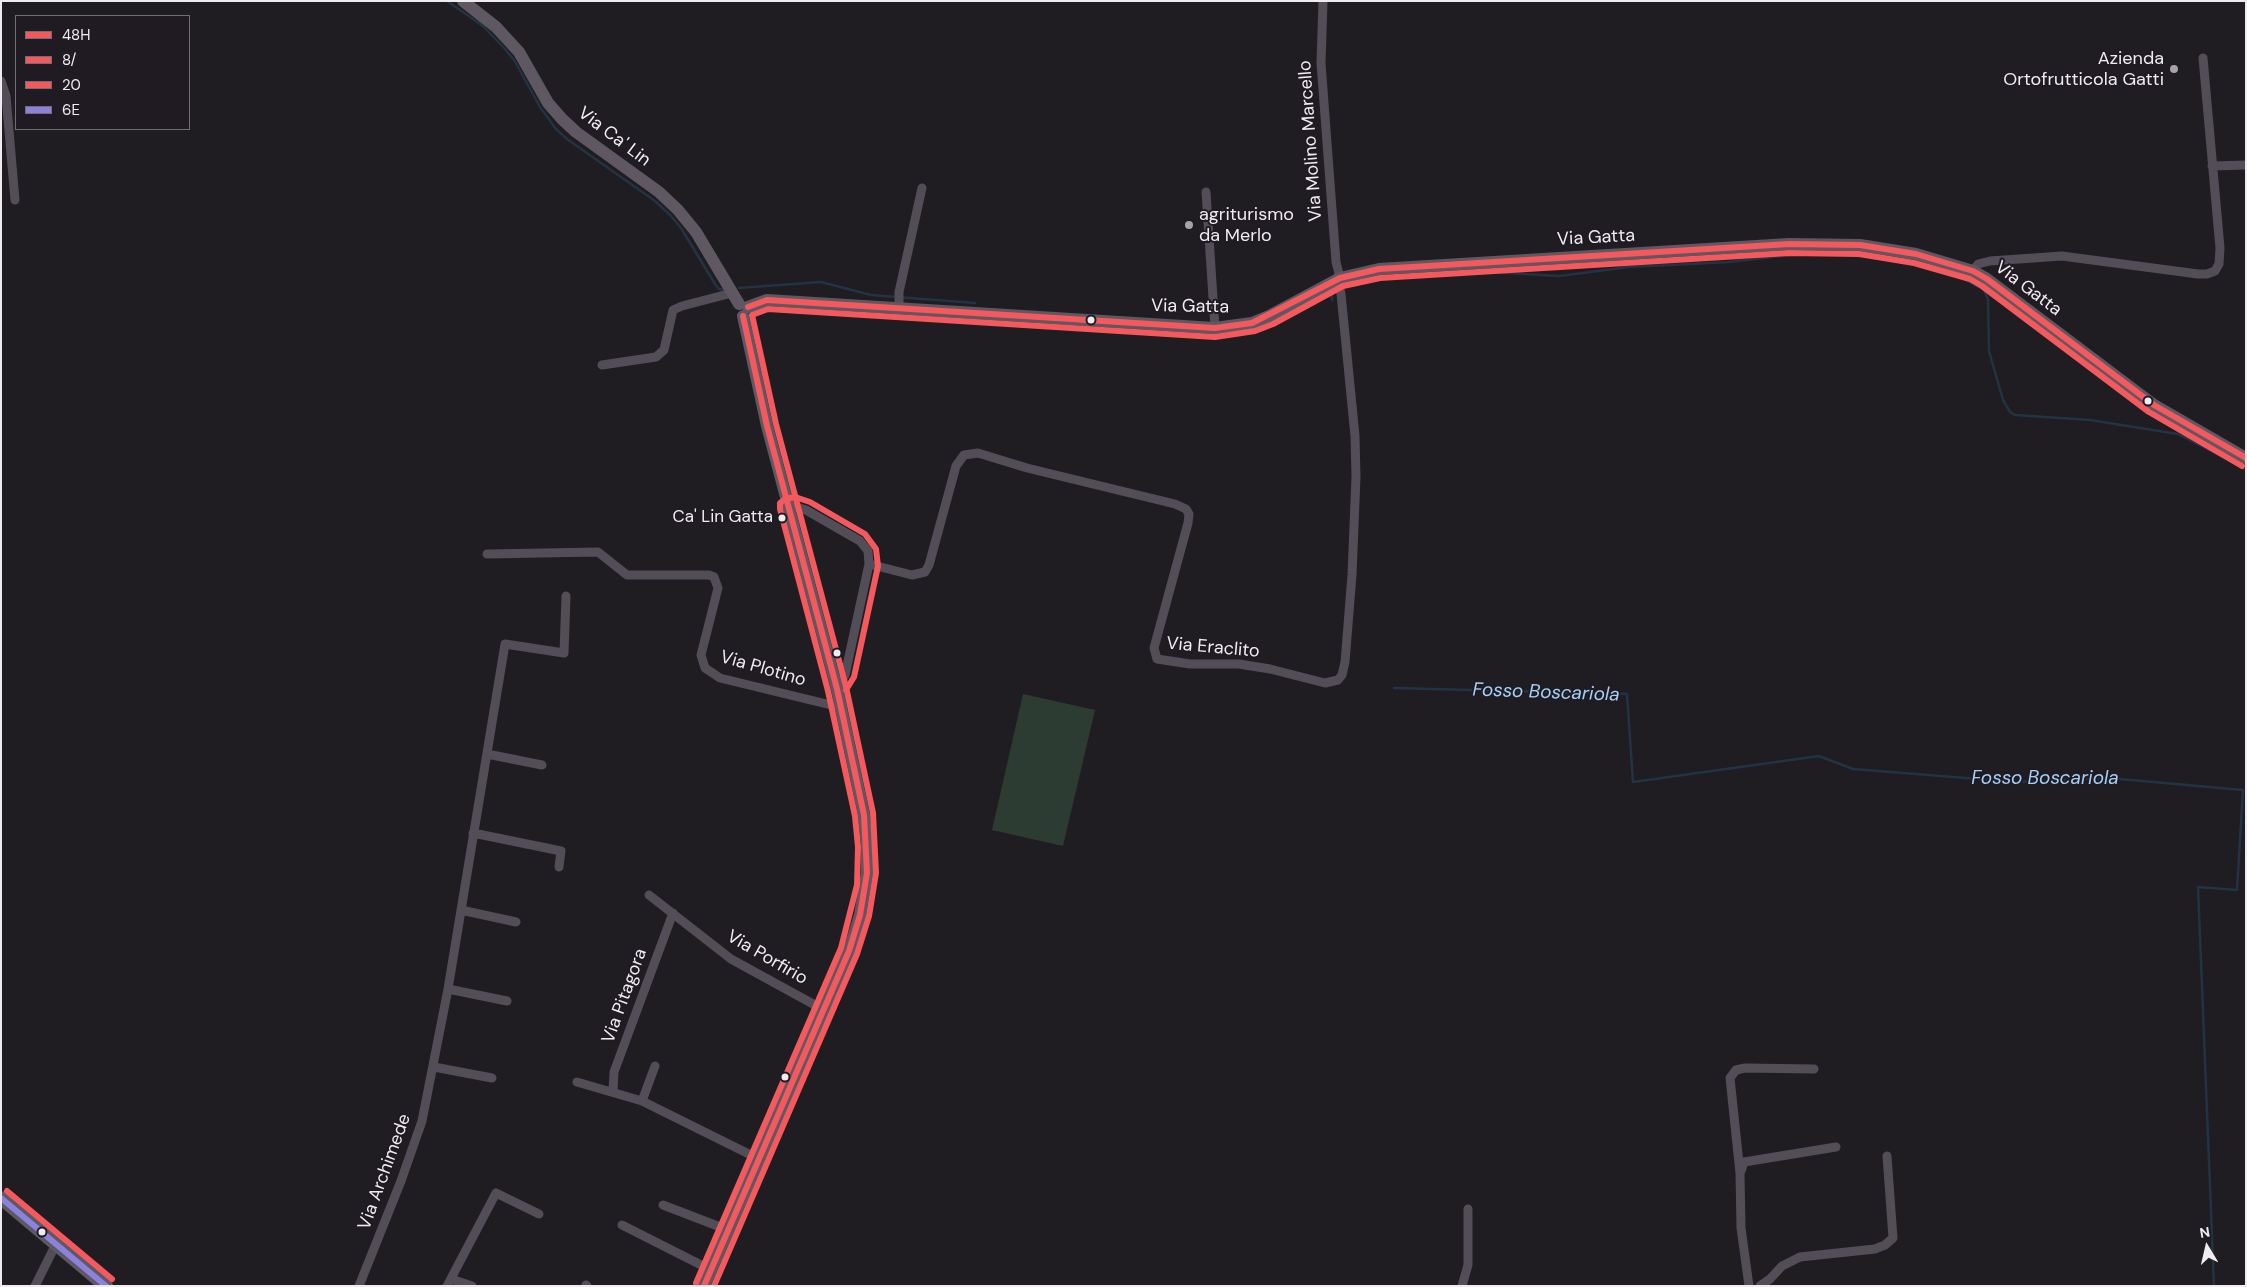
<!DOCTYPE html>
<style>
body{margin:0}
#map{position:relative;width:2247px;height:1287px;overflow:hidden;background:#1f1d21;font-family:"DM Sans",sans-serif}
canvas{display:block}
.frame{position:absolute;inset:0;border:2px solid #efebf1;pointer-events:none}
.legend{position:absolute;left:15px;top:15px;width:175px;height:115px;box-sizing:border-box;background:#201b23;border:1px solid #736e75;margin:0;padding:6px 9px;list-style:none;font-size:15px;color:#efebf1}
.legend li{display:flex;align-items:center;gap:10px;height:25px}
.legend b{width:25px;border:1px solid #736e75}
.north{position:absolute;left:2182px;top:1222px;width:50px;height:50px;-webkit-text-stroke:4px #201b23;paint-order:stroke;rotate:351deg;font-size:14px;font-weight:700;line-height:20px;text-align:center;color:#efebf1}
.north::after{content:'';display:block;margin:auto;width:18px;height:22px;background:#efebf1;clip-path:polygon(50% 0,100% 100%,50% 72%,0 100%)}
</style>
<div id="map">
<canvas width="2247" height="1287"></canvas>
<div class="frame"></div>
<ul class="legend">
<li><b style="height:6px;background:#f4595d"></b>48H</li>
<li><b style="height:6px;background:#f4595d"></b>8/</li>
<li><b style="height:6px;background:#f4595d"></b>20</li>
<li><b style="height:6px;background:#8b82de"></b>6E</li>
</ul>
<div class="north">N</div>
</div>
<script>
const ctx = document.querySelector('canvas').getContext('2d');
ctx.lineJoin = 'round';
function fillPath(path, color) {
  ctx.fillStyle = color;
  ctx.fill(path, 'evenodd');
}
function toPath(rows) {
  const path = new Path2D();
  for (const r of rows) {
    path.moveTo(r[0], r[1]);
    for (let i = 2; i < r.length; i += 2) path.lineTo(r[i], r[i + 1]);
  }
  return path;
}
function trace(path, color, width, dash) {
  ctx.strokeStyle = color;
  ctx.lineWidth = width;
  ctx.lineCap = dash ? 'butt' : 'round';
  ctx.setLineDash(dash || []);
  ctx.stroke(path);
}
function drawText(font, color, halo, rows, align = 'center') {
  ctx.font = font + ' "DM Sans",sans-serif';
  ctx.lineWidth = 4;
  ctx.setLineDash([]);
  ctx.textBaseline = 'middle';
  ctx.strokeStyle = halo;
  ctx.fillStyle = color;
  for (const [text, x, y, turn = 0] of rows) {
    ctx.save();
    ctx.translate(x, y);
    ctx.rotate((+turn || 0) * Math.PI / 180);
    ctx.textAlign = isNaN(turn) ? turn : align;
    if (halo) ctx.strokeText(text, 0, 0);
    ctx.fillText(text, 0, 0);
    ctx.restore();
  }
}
fillPath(toPath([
 [1023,694,1095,710,1063,846,992,830]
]), '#2d3c33');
trace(toPath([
 [447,1,483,26,505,49,514,60,540,107,556,129,567,139,655,201,670,215,681,228,715,284,719,289,725,290],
 [1344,286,1363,281,1473,271,1559,276,1629,267,1729,262,1799,254,1856,254,1904,260,1953,273,1984,290,1988,299,1989,351,2003,400,2010,412,2015,415,2090,420,2178,434,2246,469],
 [739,288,821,282,871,295,975,303],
 [1332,293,1332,300],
 [986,322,1207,337,1236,336,1263,330,1335,291],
 [1394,688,1627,694,1633,782,1819,756,1853,769,2016,782,2108,778,2243,790,2237,890,2198,887,2214,1286]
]), '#223444', 2.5);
trace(toPath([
 [1323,1,1321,63,1336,262,1340,278],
 [1,81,6,96,15,200],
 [2212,166,2246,165],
 [1206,192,1215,328],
 [1973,271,1978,264,1990,261,2062,256,2198,274,2207,274,2215,271,2219,264,2220,248,2203,58],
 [899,308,899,292,922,188],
 [602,365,656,357,664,350,673,310,682,306,732,293],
 [788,507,793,506,806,510,860,541,868,551,869,564,845,675,837,689],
 [487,554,598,552,627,575,709,575,714,577,718,588,701,655,705,668,720,678,835,706,840,703],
 [869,564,912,575,925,572,929,565,956,466,964,455,978,453,1027,468,1175,504,1186,509,1189,514,1188,523,1154,648,1157,659,1190,664,1239,664,1270,669,1325,683,1338,680,1342,675,1345,662,1352,575,1356,477,1355,436,1341,294,1338,279],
 [487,754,542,765],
 [473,833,561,851,559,867],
 [649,895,731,959,824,1010],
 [461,910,516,922],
 [448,989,507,1001],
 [434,1067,492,1078],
 [577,1082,642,1101,759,1159],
 [613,1092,614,1072,673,913],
 [642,1101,655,1066],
 [1741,1171,1744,1162,1836,1147],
 [663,1205,728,1230],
 [622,1225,711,1270],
 [451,1279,472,1286],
 [586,1285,587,1286],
 [35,1286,56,1244],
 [359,1286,401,1181,422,1121,448,989,505,644,564,653,566,596],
 [447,1286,496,1193,539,1214],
 [1462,1286,1468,1265,1468,1209],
 [1749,1286,1741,1228,1740,1173,1730,1078,1736,1070,1745,1068,1814,1069],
 [1760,1286,1770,1279,1782,1266,1800,1257,1875,1249,1885,1245,1893,1238,1887,1156]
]), '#534d57', 9);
trace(toPath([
 [463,1,496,27,519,52,548,103,562,119,576,132,659,192,678,210,696,232,739,304],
 [748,307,767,300,1215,328,1252,323,1269,316,1340,278,1379,269,1789,244,1860,245,1916,254,1973,271,1987,279,2154,405,2246,458],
 [704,1286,849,951,860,915,867,873,867,847,864,815,837,689,767,426,743,316]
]), '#5f5863', 12);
trace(toPath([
 [1,1198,106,1286]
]), '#5d5862', 14);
trace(toPath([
 [748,307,767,300,1215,328,1252,323,1340,278,1379,269,1789,244,1860,245,1916,254,1973,271,1987,279,2154,405,2246,458],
 [704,1286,849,951,860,915,867,873,864,815,837,689,767,426,743,316]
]), '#f4595d', 6);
trace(toPath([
 [714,1286,857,954,869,916,876,873,873,813,846,687,776,424,752,315,768,309,1215,337,1255,331,1273,324,1343,286,1380,278,1789,253,1859,254,1914,263,1970,279,1982,286,2149,412,2242,466]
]), '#f4595d', 6);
trace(toPath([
 [7,1191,112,1279],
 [696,1283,841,948,857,885,858,847,855,816,828,691,780,509,780,503,785,499,795,497,810,502,865,534,876,549,878,566,854,677,846,690]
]), '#f4595d', 6);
trace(toPath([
 [1,1198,106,1286]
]), '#8b82de', 6);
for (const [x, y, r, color] of [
 [2174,69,5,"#a6a3a8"],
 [1189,225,5,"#a6a3a8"],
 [1091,320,4.5,"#efebf1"],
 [2148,401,4.5,"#efebf1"],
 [782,518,4.5,"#efebf1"],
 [837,653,4.5,"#efebf1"],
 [785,1077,4.5,"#efebf1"],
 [42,1232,4.5,"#efebf1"]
]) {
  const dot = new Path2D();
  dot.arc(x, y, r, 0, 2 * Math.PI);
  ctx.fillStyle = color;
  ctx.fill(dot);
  trace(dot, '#201b23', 2);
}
drawText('17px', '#efebf1', '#201b23', [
 ["Ca' Lin Gatta",773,518]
], 'right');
drawText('18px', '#efebf1', '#201b23', [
 ["Azienda",2164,59],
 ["Ortofrutticola Gatti",2164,80],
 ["agriturismo",1199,215,"left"],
 ["da Merlo",1199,236,"left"]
], 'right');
drawText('18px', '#efebf1', '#201b23', [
 ["Via Ca' Lin",614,137,37],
 ["Via Molino Marcello",1311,141,-94],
 ["Via Gatta",1596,238,-3],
 ["Via Gatta",2028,289,37],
 ["Via Gatta",1190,307,1],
 ["Via Eraclito",1213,648,5],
 ["Via Plotino",763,669,16],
 ["Via Porfirio",767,958,30],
 ["Via Pitagora",625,996,-70],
 ["Via Archimede",385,1172,-70]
]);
drawText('italic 19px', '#a5d0f6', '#201b23', [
 ["Fosso Boscariola",1546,693,2],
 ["Fosso Boscariola",2045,779]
]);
</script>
